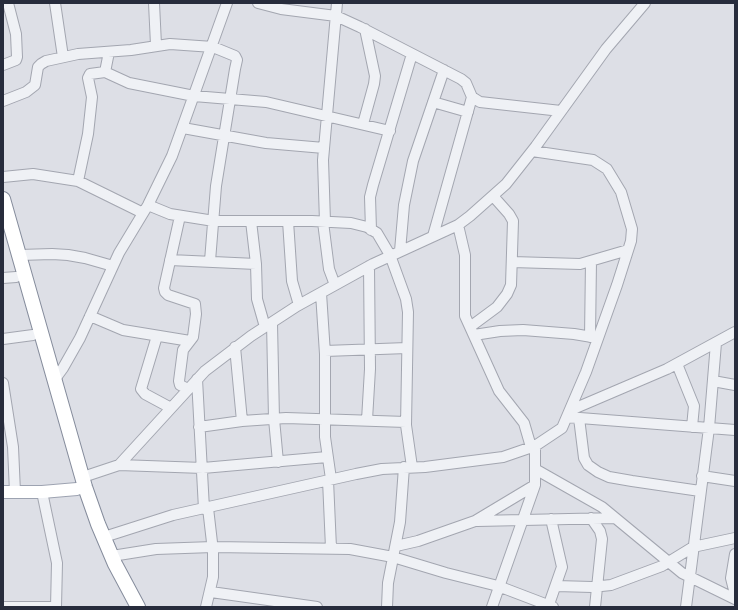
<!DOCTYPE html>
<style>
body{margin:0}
#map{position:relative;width:738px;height:610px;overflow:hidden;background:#dddfe6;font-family:"Sofia Sans Condensed",sans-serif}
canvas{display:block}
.frame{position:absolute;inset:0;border:4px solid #272c3c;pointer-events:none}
</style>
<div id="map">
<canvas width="738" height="610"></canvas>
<div class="frame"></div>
</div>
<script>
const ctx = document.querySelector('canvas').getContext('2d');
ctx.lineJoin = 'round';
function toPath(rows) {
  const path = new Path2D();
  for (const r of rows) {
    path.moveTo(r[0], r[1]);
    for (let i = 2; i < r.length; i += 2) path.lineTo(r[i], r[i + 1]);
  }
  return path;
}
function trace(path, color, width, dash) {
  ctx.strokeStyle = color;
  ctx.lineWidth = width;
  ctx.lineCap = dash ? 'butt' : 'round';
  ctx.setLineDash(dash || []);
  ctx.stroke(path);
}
const minor = toPath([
 [55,3,63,57],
 [154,3,156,45],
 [258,3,281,9,336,16,360,27,461,79,466,83,472,97,480,102,561,111],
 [3,65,16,60,17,57,16,34,8,3],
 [105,72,109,52],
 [3,101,26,92,35,85,38,67,41,64,46,61,78,54,131,50,170,44,213,47,235,56,237,60,235,69,216,186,210,261],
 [433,102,468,112],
 [363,124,374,84,375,76,365,29],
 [183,128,266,143,324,148],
 [3,177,33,174,78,181,143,213],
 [78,181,88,134,92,97,88,78,90,74,105,72,129,83,194,96,266,102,390,131],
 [148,205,170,214,214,221,312,221,351,223,367,227,377,233,390,255,406,299,408,312,406,425,412,467],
 [180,216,164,288,165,292,168,295,195,304,196,314,193,337,183,350,179,381,180,385,188,389],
 [251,221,256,264,257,299,265,327],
 [288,221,292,281,299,305],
 [323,222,329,269,335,285],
 [325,222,323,160,337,3],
 [458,225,465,255,465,316,499,391,524,423,531,447],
 [371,230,370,197,373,185,412,54],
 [433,236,472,97],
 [400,251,404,205,413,161,444,70],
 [20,255,52,254,68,255,85,258,113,266],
 [170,260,256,264],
 [512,262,580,264,628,250],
 [3,278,16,277],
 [321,293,325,354,325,437,331,479],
 [90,316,123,330,190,341],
 [272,323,274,419,278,462],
 [470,327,497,307,507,294,511,285,513,221,509,214,493,196],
 [474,335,500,331,523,330,574,334,598,338],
 [157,336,141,389,145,394,171,408],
 [590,337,591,261],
 [3,339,33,335],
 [235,347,242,421],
 [325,351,407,348],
 [677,364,694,406,692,427],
 [55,379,63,368,80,338,119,253,148,205,172,156,227,3],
 [197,379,204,509],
 [713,381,735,385],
 [3,383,13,447,15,492],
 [571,410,667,369,735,332],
 [567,417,735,430],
 [579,418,584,458,588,465,598,472,609,477,632,481,700,491],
 [367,420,370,369,369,266],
 [199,427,242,421,286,418,406,422],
 [119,465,203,468,327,457],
 [535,469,602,507,682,573,735,599],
 [702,476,735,481],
 [83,477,119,465,205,371,251,336,297,306,373,264,458,225,470,216,506,184,536,146,606,49,645,3],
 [328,480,331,548],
 [42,492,57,563,56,607],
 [591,518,600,531,602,539,595,607],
 [477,521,615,518],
 [104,537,173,515,356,474,382,469,425,467,503,457,535,446,562,428,586,372,617,285,631,241,632,229,621,192,607,169,593,160,532,151],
 [396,546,418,541,475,521,535,485],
 [735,554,731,578,735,594],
 [112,556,156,549,213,547,350,549,393,557,446,573,498,586,553,607],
 [556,586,592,587,611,585,662,566,693,547,735,538],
 [211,592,317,607],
 [3,607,56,607],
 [206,607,213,577,213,551,208,508],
 [387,607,388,583,400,522,404,467],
 [492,607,535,485,535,446],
 [548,607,562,567,551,519],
 [686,607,709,428,716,343]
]);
const major = toPath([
 [3,492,42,492,77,489]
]);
const highway = toPath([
 [3,199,85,487,98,524,115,564,138,607]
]);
trace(minor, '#a3a6b0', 12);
trace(major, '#9da3b1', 14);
trace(highway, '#858c9c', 16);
trace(minor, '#eff1f5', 10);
trace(major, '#fff', 12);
trace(highway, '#fff', 14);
</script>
